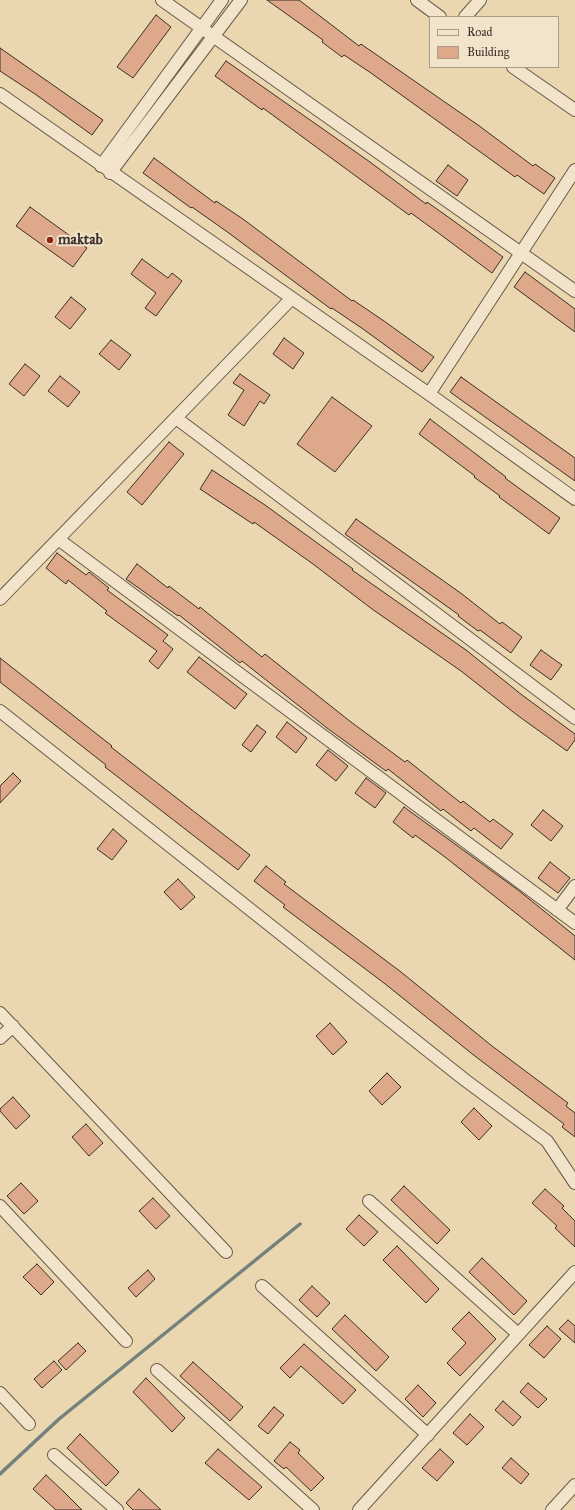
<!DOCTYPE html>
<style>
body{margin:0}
#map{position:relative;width:575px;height:1510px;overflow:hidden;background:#ead6af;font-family:"IM FELL Great Primer",serif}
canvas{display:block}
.legend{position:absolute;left:429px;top:16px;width:130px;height:52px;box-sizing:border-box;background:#f1e4cb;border:1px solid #a99c8b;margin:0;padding:5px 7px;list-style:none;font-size:12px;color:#3c2f2a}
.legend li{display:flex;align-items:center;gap:8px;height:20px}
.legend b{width:20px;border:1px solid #a99c8b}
</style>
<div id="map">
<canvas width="575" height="1510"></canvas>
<ul class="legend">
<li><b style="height:5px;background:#f1e4cb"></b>Road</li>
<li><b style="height:11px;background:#dda98a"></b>Building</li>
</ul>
</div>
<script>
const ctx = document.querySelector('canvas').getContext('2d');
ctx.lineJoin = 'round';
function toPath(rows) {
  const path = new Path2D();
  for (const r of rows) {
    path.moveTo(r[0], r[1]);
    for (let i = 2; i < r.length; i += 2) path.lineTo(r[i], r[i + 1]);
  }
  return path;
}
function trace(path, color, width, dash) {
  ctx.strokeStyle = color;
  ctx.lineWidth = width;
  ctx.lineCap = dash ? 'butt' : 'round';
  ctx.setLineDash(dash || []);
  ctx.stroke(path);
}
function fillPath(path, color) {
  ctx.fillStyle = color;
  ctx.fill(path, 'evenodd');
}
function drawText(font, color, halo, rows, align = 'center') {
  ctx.font = font + ' "IM FELL Great Primer",serif';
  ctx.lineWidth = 4;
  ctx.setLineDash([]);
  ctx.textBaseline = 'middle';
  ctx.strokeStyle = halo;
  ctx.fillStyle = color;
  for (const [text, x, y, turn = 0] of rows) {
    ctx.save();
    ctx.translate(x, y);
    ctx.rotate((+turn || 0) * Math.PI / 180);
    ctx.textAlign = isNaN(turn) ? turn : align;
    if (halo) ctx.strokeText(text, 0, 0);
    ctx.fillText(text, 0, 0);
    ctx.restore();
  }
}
trace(toPath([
 [0,1474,59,1419,300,1224]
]), '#74817c', 3.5);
const building = toPath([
 [267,0,299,0,359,46,361,44,478,125,533,166,535,164,555,178,544,194,517,175,515,177,371,73,344,55,342,57,322,42,323,40,267,0],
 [156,15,171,27,133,78,117,67,156,15],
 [0,48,103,120,92,135,35,94,0,71,0,48],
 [226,61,370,162,426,204,427,202,451,219,503,257,492,273,437,232,411,213,409,215,263,108,262,110,215,76,226,61],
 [154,158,215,203,216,201,243,219,352,301,353,300,384,321,434,357,422,372,363,329,332,308,331,309,226,231,192,207,191,208,143,173,154,158],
 [448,165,468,180,457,196,436,181,448,165],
 [30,207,87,248,73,267,16,226,30,207],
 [142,259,168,278,172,273,182,281,156,316,145,308,156,293,131,274,142,259],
 [525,272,575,309,575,332,514,287,525,272],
 [71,297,86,309,70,329,55,317,71,297],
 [284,338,304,353,293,369,273,354,284,338],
 [111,340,131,355,119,370,99,354,111,340],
 [25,364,40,376,24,396,9,384,25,364],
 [240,374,270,395,264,404,260,401,244,426,228,415,244,390,233,383,240,374],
 [60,376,80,392,68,407,48,391,60,376],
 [461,377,575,458,575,481,450,392,461,377],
 [332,397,372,426,335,472,297,444,332,397],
 [430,419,506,477,505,478,560,518,549,534,499,497,500,496,474,477,475,476,419,434,430,419],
 [169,442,184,454,142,505,127,492,169,442],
 [212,470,265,505,353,569,352,570,466,650,522,695,575,734,575,740,567,751,517,715,461,671,372,609,313,564,254,522,253,524,200,489,212,470],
 [356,519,462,594,500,624,502,622,522,637,511,653,480,630,478,631,458,616,459,615,345,534,356,519],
 [57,553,86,575,89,572,109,588,107,590,168,635,163,641,173,649,158,669,149,661,157,651,105,613,107,611,68,580,66,584,46,568,57,553],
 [137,564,168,588,169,586,199,609,200,607,262,657,265,654,351,722,405,762,407,760,461,803,463,801,490,822,493,819,513,834,501,849,474,828,471,831,443,809,441,811,388,769,386,771,327,728,242,661,240,663,179,615,178,616,126,579,137,564],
 [541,650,562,665,551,680,530,665,541,650],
 [199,657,247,694,235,709,187,672,199,657],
 [0,658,112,746,111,747,250,855,238,870,105,767,106,765,0,682,0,658],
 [287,722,307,738,296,753,276,737,287,722],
 [257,725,266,732,251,752,242,745,257,725],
 [328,750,348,766,336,781,316,765,328,750],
 [13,773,21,781,0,803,0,786,13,773],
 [366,778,386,793,375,808,355,793,366,778],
 [404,807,518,890,575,936,575,960,445,857,415,835,413,838,393,822,404,807],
 [543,810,563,826,551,841,531,825,543,810],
 [113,829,127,841,112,860,97,849,113,829],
 [550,862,570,878,558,893,538,878,550,862],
 [266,866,286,882,284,884,401,972,492,1046,568,1103,566,1106,575,1113,575,1137,562,1127,564,1124,471,1053,384,983,283,907,285,905,254,881,266,866],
 [178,879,195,897,181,910,164,892,178,879],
 [330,1023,347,1042,333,1055,316,1036,330,1023],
 [387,1073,401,1087,382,1105,369,1091,387,1073],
 [13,1097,30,1116,16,1129,0,1111,0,1109,13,1097],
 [474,1108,492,1126,479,1140,461,1122,474,1108],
 [86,1124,103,1143,89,1156,72,1137,86,1124],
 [21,1183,38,1201,24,1214,7,1196,21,1183],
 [404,1186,450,1230,437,1244,391,1200,404,1186],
 [545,1189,564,1206,562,1208,575,1221,575,1247,555,1228,557,1226,532,1203,545,1189],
 [153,1198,170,1216,156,1229,139,1211,153,1198],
 [359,1215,378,1232,364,1246,346,1229,359,1215],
 [397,1246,439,1289,426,1303,383,1260,397,1246],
 [482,1258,527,1301,514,1315,469,1272,482,1258],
 [37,1264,54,1282,41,1295,23,1277,37,1264],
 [148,1270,155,1279,136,1297,128,1288,148,1270],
 [312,1286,330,1303,317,1317,299,1300,312,1286],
 [469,1312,496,1339,460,1376,447,1363,466,1343,452,1329,469,1312],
 [345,1315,389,1357,376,1371,332,1329,345,1315],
 [568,1320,575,1326,575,1343,559,1329,568,1320],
 [547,1326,561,1339,544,1358,529,1345,547,1326],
 [78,1343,86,1351,66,1370,58,1361,78,1343],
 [304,1344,356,1390,343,1404,301,1366,290,1378,280,1368,304,1344],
 [54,1361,62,1370,42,1388,34,1379,54,1361],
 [193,1362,243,1407,230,1421,180,1376,193,1362],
 [146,1378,185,1418,172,1432,133,1392,146,1378],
 [528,1383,547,1399,538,1408,520,1392,528,1383],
 [418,1385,436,1403,423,1417,405,1399,418,1385],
 [503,1401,521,1417,513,1426,495,1410,503,1401],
 [274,1407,284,1415,268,1434,258,1426,274,1407],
 [470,1414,484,1427,467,1445,453,1433,470,1414],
 [80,1434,119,1472,106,1486,67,1448,80,1434],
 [290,1442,300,1450,298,1453,324,1478,311,1491,286,1467,284,1469,274,1461,290,1442],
 [218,1449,262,1487,249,1500,205,1463,218,1449],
 [440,1449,454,1462,437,1481,422,1468,440,1449],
 [511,1458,529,1474,521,1484,502,1468,511,1458],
 [46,1475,64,1492,82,1510,56,1510,33,1489,46,1475],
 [139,1489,161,1510,133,1510,126,1503,139,1489]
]);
fillPath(building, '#dda98a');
trace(building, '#3c2f2a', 1);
const minor = toPath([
 [162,0,575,291],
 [417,0,440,17],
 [465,17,480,0],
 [513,67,575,110],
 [0,94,429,394,575,499],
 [101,166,222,0],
 [110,173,241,0],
 [429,394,575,170],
 [176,418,575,718],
 [58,539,575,923],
 [0,599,292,298],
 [0,711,465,1080,547,1141,575,1183],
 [557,910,575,886],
 [0,1013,226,1252],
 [0,1038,13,1026],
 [369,1201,518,1334],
 [0,1206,126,1341],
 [262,1286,428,1435],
 [157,1370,313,1510],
 [0,1393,29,1424],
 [54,1455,117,1510],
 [359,1510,575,1272],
 [552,1510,575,1485]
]);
trace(minor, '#68594b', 14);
trace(minor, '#f1e4cb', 12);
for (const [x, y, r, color] of [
 [50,240,4,"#8f2418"]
]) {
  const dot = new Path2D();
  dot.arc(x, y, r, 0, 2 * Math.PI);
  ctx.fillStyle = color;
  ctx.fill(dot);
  trace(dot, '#f1e4cb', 1.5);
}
drawText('bold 15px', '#3c2f2a', '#f1e4cb', [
 ["maktab",58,240]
], 'left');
</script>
